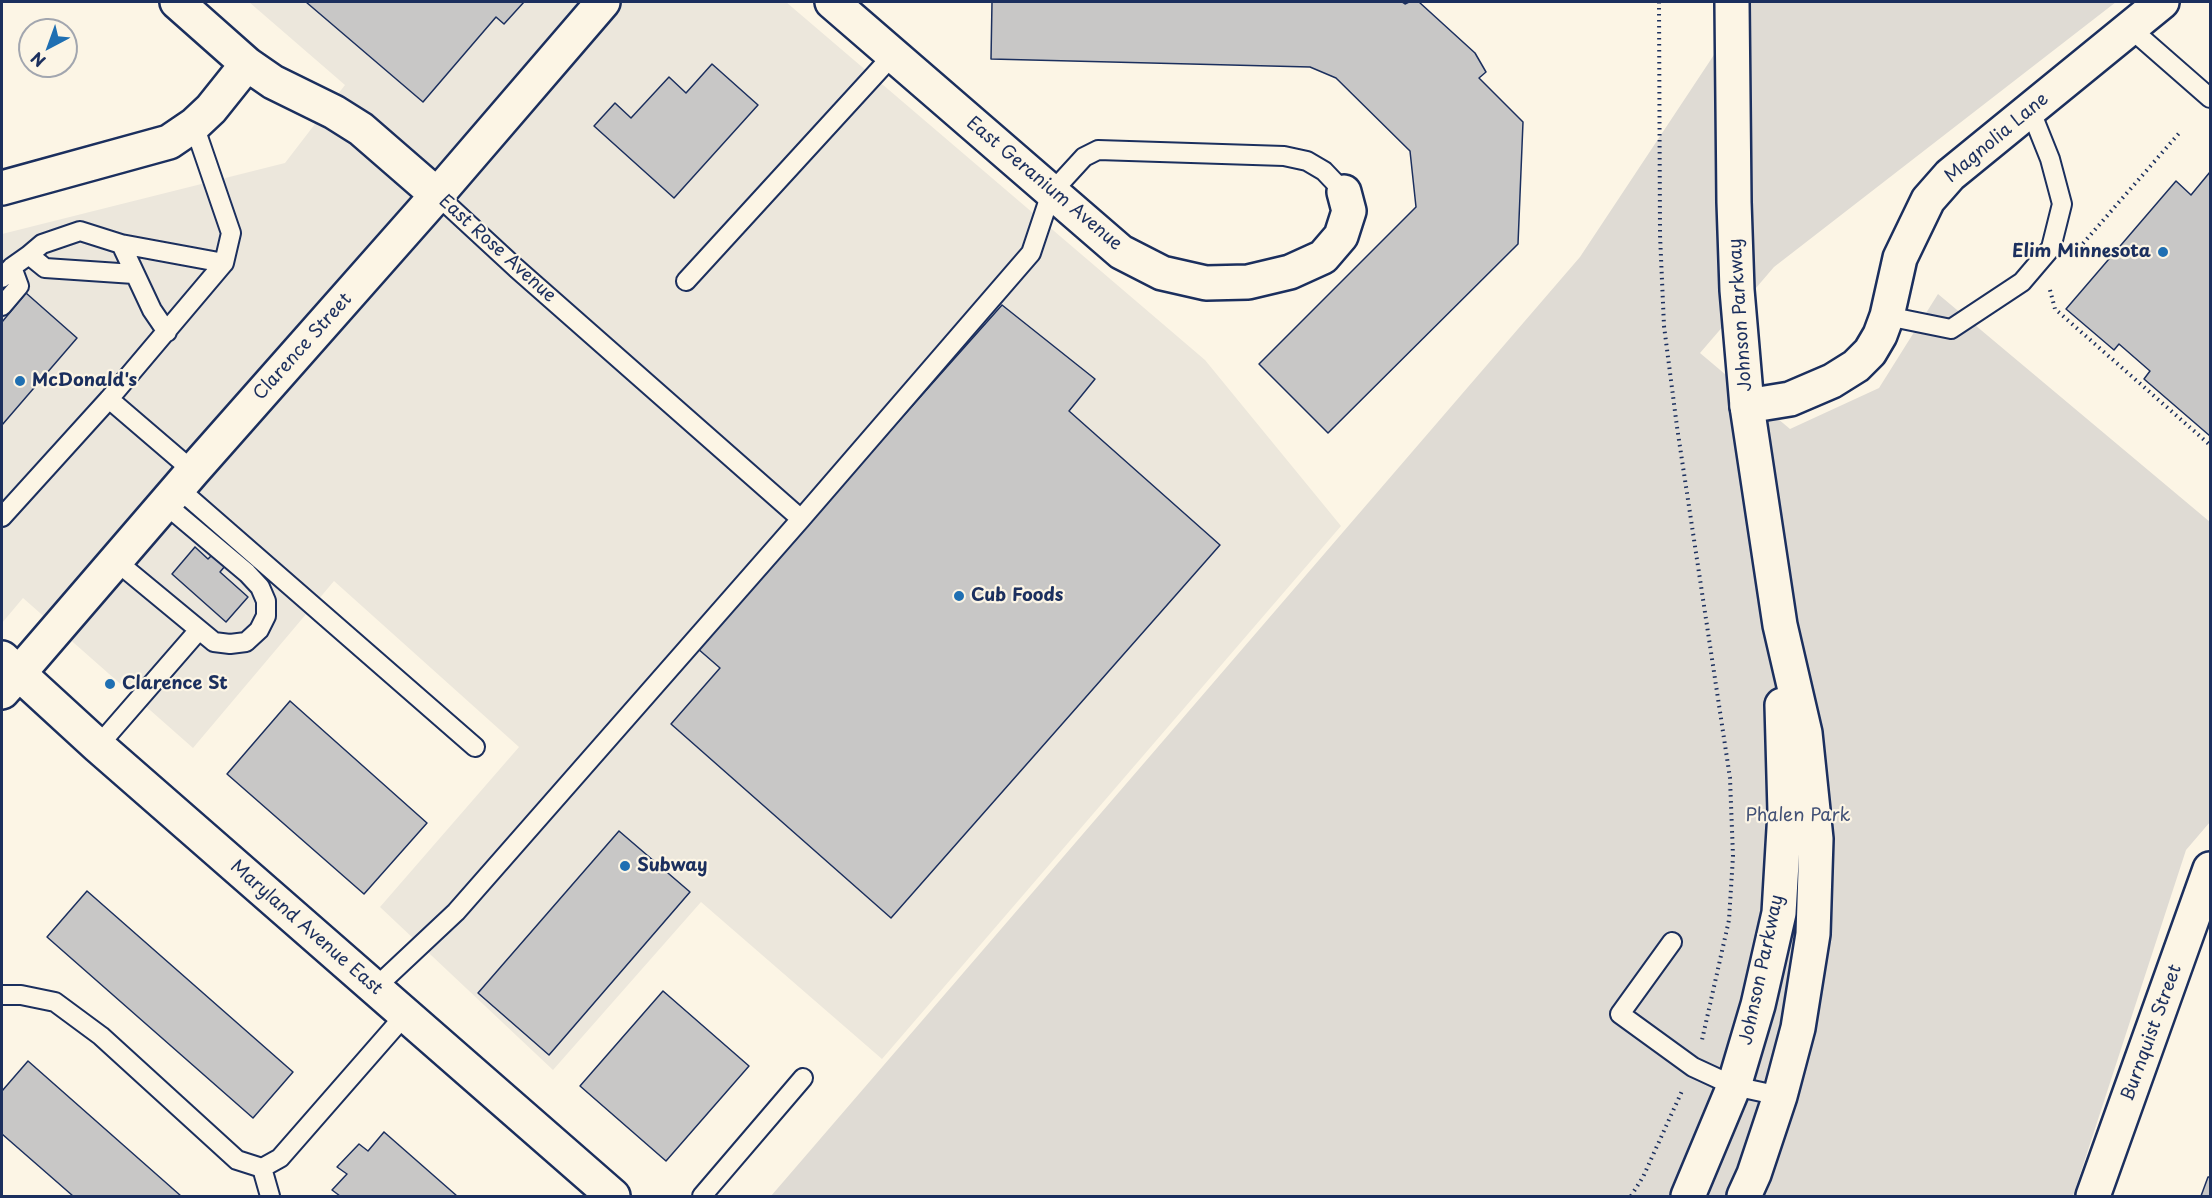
<!DOCTYPE html>
<style>
body{margin:0}
#map{position:relative;width:2212px;height:1198px;overflow:hidden;background:#fcf5e5;font-family:"Playpen Sans",sans-serif}
canvas{display:block}
.frame{position:absolute;inset:0;border:3px solid #1b2f5e;pointer-events:none}
.north{position:absolute;left:18px;top:18px;width:60px;height:60px;box-sizing:border-box;background:#fcf5e5;border:2px solid #a2a6af;border-radius:50%;rotate:221deg;font-size:16px;font-weight:700;line-height:24px;text-align:center;color:#1b2f5e}
.north::after{content:'';display:block;margin:auto;width:21px;height:27px;background:#1f6fb2;clip-path:polygon(50% 0,100% 100%,50% 72%,0 100%)}
</style>
<div id="map">
<canvas width="2212" height="1198"></canvas>
<div class="frame"></div>
<div class="north">N</div>
</div>
<script>
const ctx = document.querySelector('canvas').getContext('2d');
ctx.lineJoin = 'round';
function fillPath(path, color) {
  ctx.fillStyle = color;
  ctx.fill(path, 'evenodd');
}
function toPath(rows) {
  const path = new Path2D();
  for (const r of rows) {
    path.moveTo(r[0], r[1]);
    for (let i = 2; i < r.length; i += 2) path.lineTo(r[i], r[i + 1]);
  }
  return path;
}
function trace(path, color, width, dash) {
  ctx.strokeStyle = color;
  ctx.lineWidth = width;
  ctx.lineCap = dash ? 'butt' : 'round';
  ctx.setLineDash(dash || []);
  ctx.stroke(path);
}
function drawText(font, color, halo, rows, align = 'center') {
  ctx.font = font + ' "Playpen Sans",sans-serif';
  ctx.lineWidth = 4.5;
  ctx.setLineDash([]);
  ctx.textBaseline = 'middle';
  ctx.strokeStyle = halo;
  ctx.fillStyle = color;
  for (const [text, x, y, turn = 0] of rows) {
    ctx.save();
    ctx.translate(x, y);
    ctx.rotate((+turn || 0) * Math.PI / 180);
    ctx.textAlign = isNaN(turn) ? turn : align;
    if (halo) ctx.strokeText(text, 0, 0);
    ctx.fillText(text, 0, 0);
    ctx.restore();
  }
}
fillPath(toPath([
 [249,2,786,2,1205,360,1341,526,882,1059,701,902,553,1070,380,907,519,747,334,581,193,748,23,598,2,623,2,234,285,163,345,85]
]), '#ece7dc');
fillPath(toPath([
 [1749,2,2116,2,1774,267,1700,353,1790,429,1879,388,1938,294,2210,522,2210,822,2186,850,2073,1196,771,1196,1580,257]
]), '#dfdbd4');
const building = toPath([
 [306,2,524,2,504,24,496,17,423,102,306,2],
 [992,2,1402,2,1405,4,1409,2,1419,2,1475,53,1486,72,1479,78,1523,122,1518,244,1328,433,1259,364,1416,207,1410,151,1336,78,1310,67,991,59,992,2],
 [712,64,758,105,674,198,594,126,615,103,631,118,669,77,686,93,712,64],
 [2210,172,2210,436,2144,379,2150,371,2119,344,2114,350,2066,309,2176,181,2191,195,2210,172],
 [26,293,77,338,2,425,2,322,26,293],
 [1002,305,1095,379,1069,411,1220,545,891,918,671,724,720,668,697,648,1002,305],
 [195,547,208,559,212,555,225,566,220,572,248,597,226,622,172,574,195,547],
 [290,701,427,823,364,894,227,774,290,701],
 [619,831,690,892,549,1055,478,993,619,831],
 [87,891,293,1072,253,1118,47,937,87,891],
 [663,991,749,1066,666,1161,580,1086,663,991],
 [28,1061,181,1196,73,1196,2,1134,2,1091,28,1061],
 [384,1132,457,1196,340,1196,332,1190,347,1174,337,1167,359,1144,368,1151,384,1132],
 [2208,1177,2210,1177,2210,1196,2201,1196,2208,1177]
]);
fillPath(building, '#c8c7c6');
trace(building, '#1b2f5e', 1.5);
const service = toPath([
 [2130,28,2210,98],
 [437,195,516,268,801,519],
 [121,244,152,310,167,332],
 [29,255,42,244,80,231,121,244,224,263],
 [2,278,12,267,29,255,45,268,134,274],
 [686,281,893,55],
 [2,306,19,286,12,267],
 [1887,316,1951,329,2022,282,2051,248,2062,204,2050,159,2030,109],
 [109,399,193,471],
 [178,488,475,747],
 [2,517,109,399,224,263,231,233,194,125],
 [116,561,214,642,230,644,246,642,259,630,266,616,266,601,260,587,247,573,165,504],
 [98,746,198,631],
 [1672,942,1620,1014,1693,1067,1734,1086,1780,1096],
 [375,988,456,912,801,519,1031,253,1051,193,1084,157,1098,150,1284,156,1307,161,1324,171,1344,192],
 [2,995,21,995,55,1002,101,1036,237,1160,262,1168,280,1158,405,1015],
 [262,1168,270,1196],
 [702,1196,803,1078]
]);
const minor = toPath([
 [177,2,247,64,273,82,334,112,361,129,437,195],
 [832,2,1121,252,1162,273,1206,283,1248,282,1290,272,1323,257,1341,236,1349,211,1344,192],
 [2,188,169,142,194,125,211,109,247,64],
 [1747,406,1790,399,1832,381,1856,366,1870,352,1880,335,1887,316,1900,258,1928,200,1950,175,2162,2],
 [2,692,19,673],
 [2093,1196,2210,869]
]);
const tertiary = toPath([
 [1732,2,1734,202,1737,290,1747,406,1780,625,1805,733,1816,839,1813,934,1798,1028,1780,1096,1754,1174,1744,1196],
 [19,673,193,471,437,195,603,2],
 [1688,1196,1734,1086,1758,1005,1779,913,1785,812,1782,705]
]);
const secondary = toPath([
 [2,658,98,746,613,1196]
]);
trace(service, '#1b2f5e', 22);
trace(minor, '#1b2f5e', 38);
trace(tertiary, '#1b2f5e', 38);
trace(secondary, '#1b2f5e', 38);
trace(toPath([
 [1659,2,1660,235,1664,326,1677,427,1730,778,1733,856,1729,920,1702,1040],
 [2079,248,2181,131],
 [2050,290,2055,309,2210,445],
 [1631,1196,1643,1177,1682,1091]
]), '#1b2f5e', 4, [1.5, 4.5]);
trace(service, '#fcf5e5', 18);
trace(minor, '#fcf5e5', 33);
trace(tertiary, '#fcf5e5', 33);
trace(secondary, '#fcf5e5', 33);
for (const [x, y, r, color] of [
 [2163,252,6,"#1f6fb2"],
 [20,381,6,"#1f6fb2"],
 [959,596,6,"#1f6fb2"],
 [110,684,6,"#1f6fb2"],
 [625,866,6,"#1f6fb2"]
]) {
  const dot = new Path2D();
  dot.arc(x, y, r, 0, 2 * Math.PI);
  ctx.fillStyle = color;
  ctx.fill(dot);
  trace(dot, '#fcf5e5', 2);
}
drawText('18px', '#1b2f5e', '#fcf5e5', [
 ["Magnolia Lane",1997,138,-40],
 ["East Geranium Avenue",1044,184,40],
 ["East Rose Avenue",497,249,42],
 ["Johnson Parkway",1741,315,-94],
 ["Clarence Street",303,347,-48],
 ["Maryland Avenue East",306,928,41],
 ["Johnson Parkway",1762,970,-78],
 ["Burnquist Street",2152,1033,-70]
]);
drawText('bold 18px', '#1b2f5e', '#fcf5e5', [
 ["Elim Minnesota",2151,252,"right"],
 ["McDonald's",32,381],
 ["Cub Foods",971,596],
 ["Clarence St",122,684],
 ["Subway",637,866]
], 'left');
drawText('18px', '#425176', '#fcf5e5', [
 ["Phalen Park",1798,816]
]);
</script>
